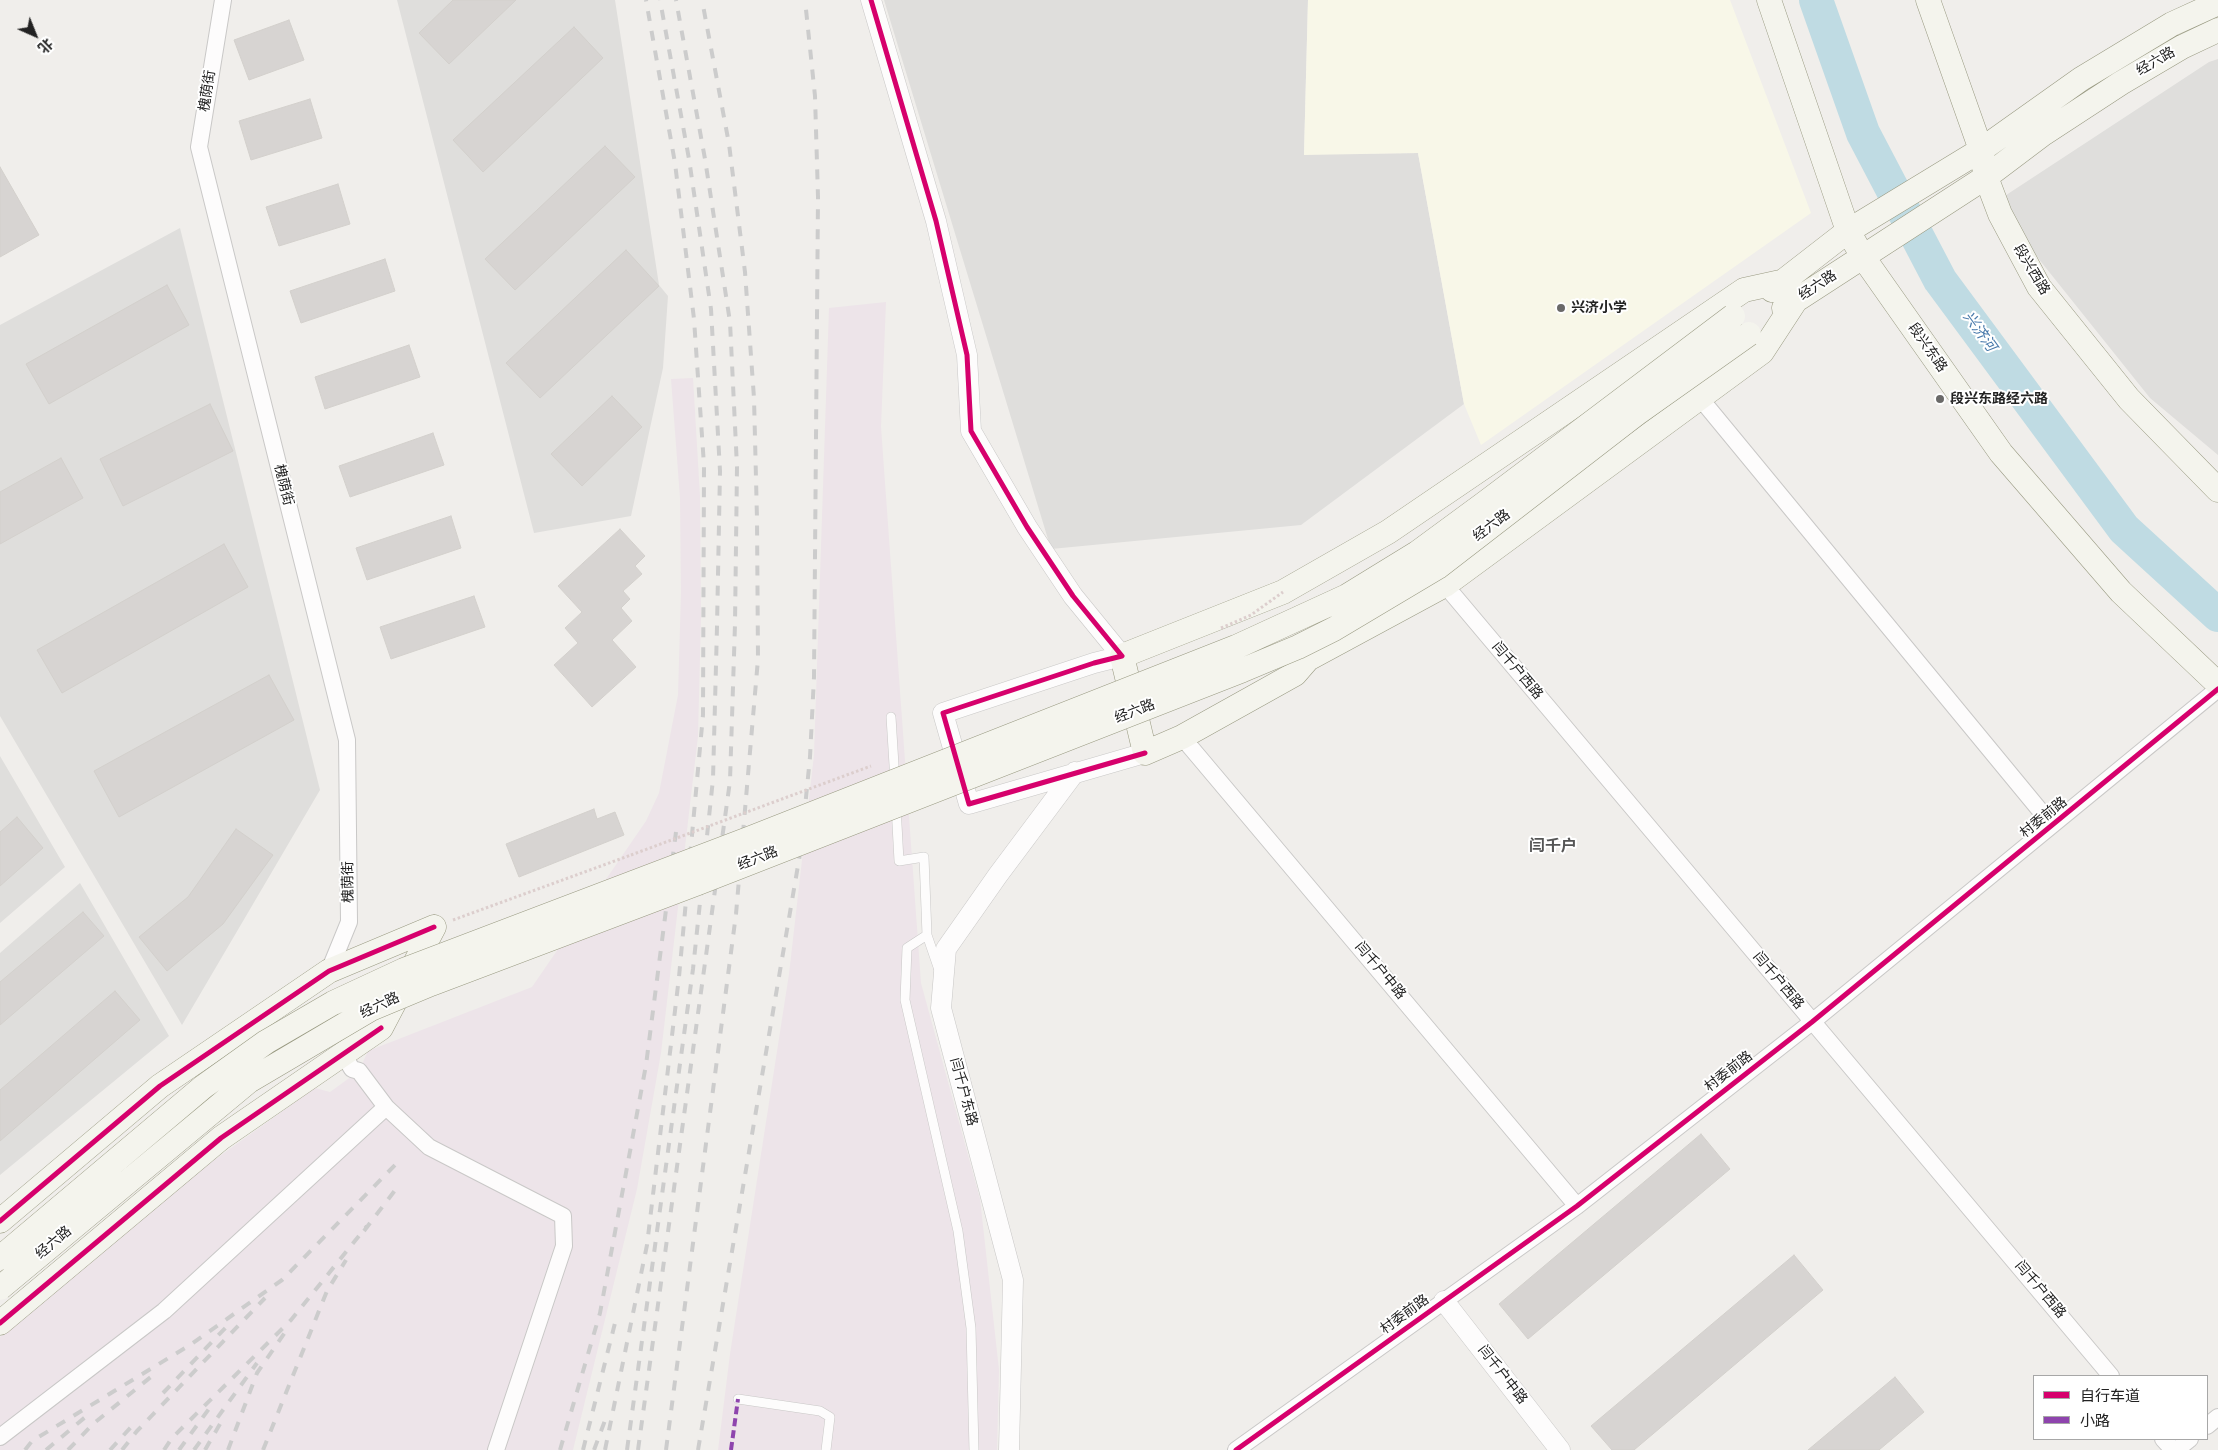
<!DOCTYPE html>
<meta charset="utf-8">
<style>
body{margin:0}
#map{position:relative;width:2218px;height:1450px;overflow:hidden;background:#f0eeeb;font-family:Roboto,"Noto Sans SC",sans-serif}
canvas{display:block}
.legend{position:absolute;left:2033px;top:1375px;width:175px;height:65px;box-sizing:border-box;background:#fff;border:1px solid #a7a7a7;margin:0;padding:6px 9px;list-style:none;font-size:15px;color:#222}
.legend li{display:flex;align-items:center;gap:10px;height:25px}
.legend b{width:25px;border:1px solid #a7a7a7}
.north{position:absolute;left:10px;top:10px;width:50px;height:50px;-webkit-text-stroke:4px #fff;paint-order:stroke;rotate:136deg;font-size:14px;font-weight:700;line-height:20px;text-align:center;color:#222}
.north::after{content:'';display:block;margin:auto;width:18px;height:22px;background:#222;clip-path:polygon(50% 0,100% 100%,50% 72%,0 100%)}
</style>
<div id="map">
<canvas width="2218" height="1450"></canvas>
<ul class="legend">
<li><b style="height:6px;background:#d6006c"></b>自行车道</li>
<li><b style="height:6px;background:#8e44ad"></b>小路</li>
</ul>
<div class="north">北</div>
</div>
<script>
const ctx = document.querySelector('canvas').getContext('2d');
ctx.lineJoin = 'round';
function fillPath(path, color) {
  ctx.fillStyle = color;
  ctx.fill(path, 'evenodd');
}
function toPath(rows) {
  const path = new Path2D();
  for (const r of rows) {
    path.moveTo(r[0], r[1]);
    for (let i = 2; i < r.length; i += 2) path.lineTo(r[i], r[i + 1]);
  }
  return path;
}
function trace(path, color, width, dash) {
  ctx.strokeStyle = color;
  ctx.lineWidth = width;
  ctx.lineCap = dash ? 'butt' : 'round';
  ctx.setLineDash(dash || []);
  ctx.stroke(path);
}
function drawText(font, color, halo, rows, align = 'center') {
  ctx.font = font + ' Roboto,"Noto Sans SC",sans-serif';
  ctx.lineWidth = 4;
  ctx.setLineDash([]);
  ctx.textBaseline = 'middle';
  ctx.strokeStyle = halo;
  ctx.fillStyle = color;
  for (const [text, x, y, turn = 0] of rows) {
    ctx.save();
    ctx.translate(x, y);
    ctx.rotate((+turn || 0) * Math.PI / 180);
    ctx.textAlign = isNaN(turn) ? turn : align;
    if (halo) ctx.strokeText(text, 0, 0);
    ctx.fillText(text, 0, 0);
    ctx.restore();
  }
}
fillPath(toPath([
 [397,0,615,0,659,285,668,296,663,368,631,516,534,533],
 [884,0,1308,0,1304,154,1418,153,1464,404,1301,525,1051,549],
 [2218,59,2218,455,2150,398,1994,203,2209,62],
 [180,228,320,790,182,1025,0,716,0,325],
 [0,756,65,867,0,923],
 [80,883,169,1036,0,1175,0,953]
]), '#dfdedc');
fillPath(toPath([
 [886,302,881,427,921,983,980,1199,999,1370,997,1450,718,1450,730,1354,789,974,814,755,829,308],
 [693,378,700,496,701,617,698,736,661,1053,637,1189,573,1450,0,1450,0,1337,203,1168,315,1088,330,1092,359,1071,368,1051,532,987,646,821,659,793,678,695,681,593,680,498,671,379]
]), '#ede4e9');
fillPath(toPath([
 [1308,0,1730,0,1811,213,1481,445,1464,404,1418,153,1304,155]
]), '#f8f7e8');
trace(toPath([
 [1816,0,1863,133,1940,280,2124,529,2218,615]
]), '#bfdbe3', 34);
const building = toPath([
 [453,0,516,0,449,64,419,33,453,0],
 [289,20,304,60,249,80,234,40,289,20],
 [574,27,603,58,483,172,453,140,574,27],
 [310,99,322,138,251,160,239,121,310,99],
 [605,146,635,177,515,290,485,259,605,146],
 [0,167,39,235,0,257,0,167],
 [338,184,350,224,279,246,266,207,338,184],
 [626,250,659,286,540,398,506,363,626,250],
 [385,259,395,291,301,323,290,291,385,259],
 [167,285,189,325,49,404,26,364,167,285],
 [409,345,420,377,325,409,315,377,409,345],
 [612,396,642,427,582,486,551,454,612,396],
 [210,404,233,451,123,506,100,459,210,404],
 [433,433,444,465,350,497,339,466,433,433],
 [61,458,83,498,0,544,0,492,61,458],
 [451,516,461,548,367,580,356,548,451,516],
 [620,529,645,556,635,566,642,574,623,591,630,599,621,608,632,621,612,640,636,667,592,707,554,665,578,643,565,628,582,612,558,586,620,529],
 [224,544,248,587,62,693,37,650,224,544],
 [474,596,485,627,391,659,380,627,474,596],
 [269,675,294,720,119,817,94,771,269,675],
 [594,809,597,819,615,812,624,835,519,877,506,844,594,809],
 [17,817,43,848,0,886,0,832,17,817],
 [236,829,273,855,223,924,167,971,139,937,188,897,236,829],
 [83,912,104,936,0,1025,0,982,83,912],
 [115,991,140,1020,0,1141,0,1090,115,991],
 [1701,1134,1730,1169,1528,1339,1499,1304,1701,1134],
 [1794,1255,1823,1290,1634,1450,1612,1450,1591,1426,1794,1255],
 [1895,1377,1924,1412,1879,1450,1808,1450,1895,1377]
]);
fillPath(building, '#d7d4d2');
trace(building, '#d3d0cc', 1);
const service = toPath([
 [891,717,895,781],
 [896,806,899,861,924,857,927,935,907,948,905,1000,958,1231,971,1328,974,1450],
 [927,935,939,970],
 [738,1399,820,1411,830,1417,826,1450]
]);
const minor = toPath([
 [223,0,199,147,347,740,349,922,329,971],
 [1700,398,2052,825],
 [1445,585,2111,1376],
 [1182,737,1577,1206],
 [343,1054,352,1069,359,1071,386,1107,429,1147,563,1216,564,1246,496,1450],
 [2207,1426,2218,1417],
 [0,1437,164,1311,386,1107],
 [2163,1439,2173,1450],
 [1236,1450,1577,1206,1812,1022,2218,689],
 [2176,1450,2190,1439]
]);
const tertiary = toPath([
 [871,0,936,221,967,355,971,431,1027,527,1073,596,1122,656,1094,663,943,713,969,804,1145,753],
 [1444,1301,1560,1450],
 [1009,1450,1013,1280,941,1008,946,949,998,875,1075,772]
]);
const secondary = toPath([
 [1769,0,1848,231,1863,257,2001,453,2121,592,2218,684],
 [1928,0,1981,150,1986,177,2000,214,2039,287,2129,399,2218,490],
 [1785,281,1744,290,1388,532,1283,592,1122,656,1145,753,1182,737,1295,674,1308,659,1445,585,1762,352,1796,300],
 [1772,290,1848,231,1981,150,2081,79,2172,24,2218,3],
 [1784,308,1986,177,2043,134,2121,83,2182,47,2218,30],
 [0,1221,160,1086,329,971,434,927],
 [0,1323,221,1138,381,1028,434,927]
]);
trace(service, '#c9c8c7', 10);
trace(minor, '#c9c8c7', 18);
trace(tertiary, '#c9c8c7', 21);
trace(secondary, '#999a82', 25);
trace(toPath([
 [453,920,631,855]
]), '#dccecd', 3, [2.5, 2.5]);
trace(service, '#fdfcfc', 9);
trace(minor, '#fdfcfc', 16);
trace(tertiary, '#fdfcfc', 20);
trace(secondary, '#f4f4ed', 24);
trace(toPath([
 [364,1231,399,1185],
 [163,1393,232,1321],
 [25,1450,32,1441,190,1345,282,1280,398,1162],
 [46,1450,89,1414],
 [68,1450,93,1424,152,1376],
 [110,1450,132,1426],
 [122,1450,137,1431,265,1298],
 [164,1450,172,1438,291,1320,367,1226],
 [179,1450,211,1406],
 [194,1450,257,1363],
 [205,1450,224,1417],
 [228,1450,257,1373,286,1331],
 [263,1450,327,1291,346,1260],
 [560,1450,600,1313,646,1065,676,832],
 [583,1450,615,1323],
 [594,1450,607,1415],
 [605,1450,647,1245,679,977,703,715,704,465,694,319,675,163,646,0],
 [627,1450,693,969,713,779,717,627,720,471,711,309,689,159,660,0],
 [638,1450,730,781,735,624,737,467,730,322,705,159,676,0],
 [666,1450,736,914,758,659,757,519,754,398,745,272,729,144,702,0],
 [698,1450,801,848,810,757,814,677,818,197,815,96,805,0]
]), '#ccc', 4, [10, 10]);
const secondaryBridge = toPath([
 [0,1258,203,1087,266,1042,333,1003,404,970,751,838,1236,647,1347,596,1417,553,1485,503,1733,316],
 [0,1288,249,1081,371,1009,431,984,698,883,1243,670,1298,647,1334,629,1438,567,1636,414,1749,334]
]);
trace(secondaryBridge, '#999a82', 25, []);
trace(toPath([
 [1221,628,1251,615,1283,592],
 [631,855,871,766]
]), '#dccecd', 3, [2.5, 2.5]);
trace(secondaryBridge, '#f4f4ed', 24);
trace(toPath([
 [731,1450,738,1399]
]), '#8e44ad', 4, [8, 4]);
trace(toPath([
 [871,0,936,221,967,355,971,431,1027,527,1073,596,1122,656,1094,663,943,713,969,804,1145,753],
 [0,1221,160,1086,329,971,434,927],
 [0,1323,221,1138,381,1028],
 [1236,1450,1577,1206,1812,1022,2218,689]
]), '#d6006c', 5);
for (const [x, y, r, color] of [
 [1561,308,5,"#6a6968"],
 [1940,399,5,"#6a6968"]
]) {
  const dot = new Path2D();
  dot.arc(x, y, r, 0, 2 * Math.PI);
  ctx.fillStyle = color;
  ctx.fill(dot);
  trace(dot, '#fff', 2);
}
drawText('14px', '#222', '#fff', [
 ["经六路",2156,62,-30],
 ["槐荫街",208,91,-81],
 ["段兴西路",2031,270,59],
 ["经六路",1818,286,-33],
 ["段兴东路",1927,348,55],
 ["槐荫街",283,485,76],
 ["经六路",1492,526,-37],
 ["闫千户西路",1517,671,50],
 ["经六路",1135,712,-21],
 ["村委前路",2044,818,-39],
 ["经六路",758,859,-21],
 ["槐荫街",349,882,-91],
 ["闫千户中路",1380,971,50],
 ["闫千户西路",1778,981,50],
 ["经六路",380,1006,-25],
 ["村委前路",1729,1072,-38],
 ["闫千户东路",963,1092,75],
 ["经六路",54,1243,-40],
 ["闫千户西路",2040,1290,50],
 ["村委前路",1405,1315,-36],
 ["闫千户中路",1502,1375,52]
]);
drawText('bold 14px', '#222', '#fff', [
 ["兴济小学",1571,308],
 ["段兴东路经六路",1950,399]
], 'left');
drawText('italic 15px', '#4a7aab', '#fff', [
 ["兴济河",1979,332,54]
]);
drawText('bold 16px', '#555', '#fff', [
 ["闫千户",1553,847]
]);
</script>
